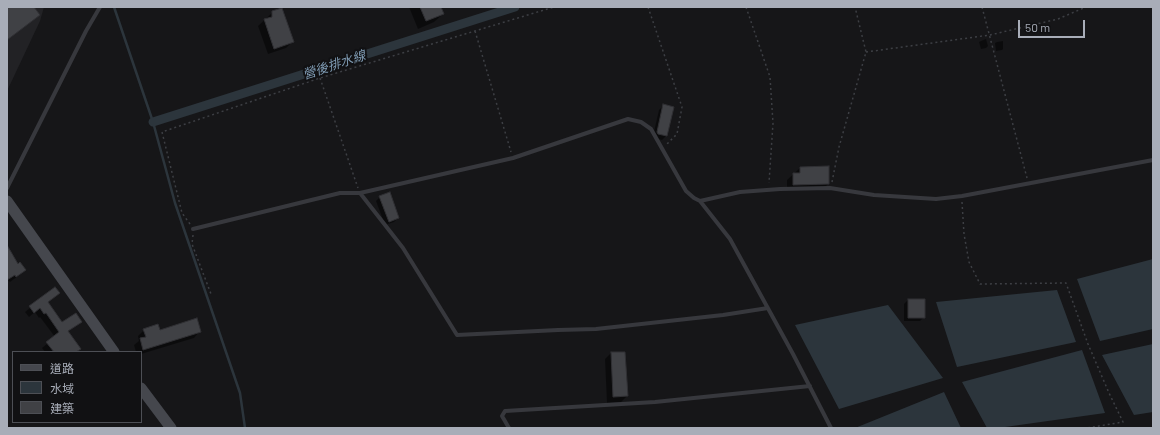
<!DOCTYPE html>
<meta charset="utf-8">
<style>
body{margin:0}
#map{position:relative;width:1160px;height:435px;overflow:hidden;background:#161618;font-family:Barlow,"Noto Sans TC",sans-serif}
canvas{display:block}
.frame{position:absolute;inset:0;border:8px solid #a8adb8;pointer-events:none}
.legend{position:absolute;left:12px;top:351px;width:130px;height:72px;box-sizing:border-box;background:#111113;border:1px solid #4d4f55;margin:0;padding:5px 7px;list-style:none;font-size:12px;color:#a8adb8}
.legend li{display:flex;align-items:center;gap:8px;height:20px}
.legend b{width:20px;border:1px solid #4d4f55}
.scale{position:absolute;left:1018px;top:20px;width:67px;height:18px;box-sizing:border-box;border:2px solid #a8adb8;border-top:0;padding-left:5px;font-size:12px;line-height:14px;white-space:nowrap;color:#a8adb8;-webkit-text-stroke:3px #111113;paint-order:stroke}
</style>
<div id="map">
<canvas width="1160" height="435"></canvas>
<div class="frame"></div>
<ul class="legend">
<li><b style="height:5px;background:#45474d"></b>道路</li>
<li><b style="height:11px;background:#2c353c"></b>水域</li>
<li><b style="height:11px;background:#404145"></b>建築</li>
</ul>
<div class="scale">50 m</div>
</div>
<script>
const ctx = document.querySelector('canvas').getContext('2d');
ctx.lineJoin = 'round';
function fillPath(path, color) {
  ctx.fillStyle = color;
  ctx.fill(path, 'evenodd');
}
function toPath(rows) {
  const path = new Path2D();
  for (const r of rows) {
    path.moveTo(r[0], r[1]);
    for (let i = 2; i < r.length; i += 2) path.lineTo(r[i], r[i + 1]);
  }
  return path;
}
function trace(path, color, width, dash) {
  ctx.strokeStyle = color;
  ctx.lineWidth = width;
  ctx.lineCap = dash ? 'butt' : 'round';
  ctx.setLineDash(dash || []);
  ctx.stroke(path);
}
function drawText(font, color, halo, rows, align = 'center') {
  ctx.font = font + ' Barlow,"Noto Sans TC",sans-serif';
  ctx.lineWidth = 4;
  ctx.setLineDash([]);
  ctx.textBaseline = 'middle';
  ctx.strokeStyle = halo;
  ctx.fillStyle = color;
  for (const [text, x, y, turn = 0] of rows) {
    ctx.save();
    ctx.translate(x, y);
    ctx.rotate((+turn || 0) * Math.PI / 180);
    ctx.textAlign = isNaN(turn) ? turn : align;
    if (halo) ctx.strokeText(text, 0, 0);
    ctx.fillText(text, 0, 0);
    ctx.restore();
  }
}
fillPath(toPath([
 [7,7,44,7,40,21,7,91]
]), '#222225');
fillPath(toPath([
 [1153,259,1153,329,1100,341,1077,279],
 [1057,290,1076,342,957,367,936,302],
 [888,305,943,378,839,409,795,325],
 [1153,344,1153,412,1134,415,1102,355],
 [1082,350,1105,413,998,428,987,428,962,382],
 [944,392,961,428,855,428]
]), '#2c353c');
fillPath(toPath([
 [409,7,440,7,443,14,434,22,418,29],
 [273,12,292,42,286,48,268,54,258,26],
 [986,39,988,46,986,48,981,49,979,42,981,41],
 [1003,41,1003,49,1002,50,996,51,995,43,997,42],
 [663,106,666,136,662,140,654,138,653,136,659,110],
 [800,168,828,184,822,190,787,190,787,180],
 [380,197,398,218,394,222,385,225,376,201],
 [7,252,17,265,25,270,18,276,10,282,8,280,7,281],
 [55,288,47,303,62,323,81,321,67,332,76,352,45,352,42,348,55,337,40,317,39,318,35,312,29,317,25,312],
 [908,300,924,317,920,321,904,321,904,304],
 [144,330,159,331,200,331,194,338,141,354,141,352,136,352,134,345,139,341,138,336],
 [611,353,627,396,621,402,607,403,605,359]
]), '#0007');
trace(toPath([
 [114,7,153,122,175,203,240,393,245,428]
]), '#2c353c', 2.5);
trace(toPath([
 [153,122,515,7]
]), '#2c353c', 9);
const building = toPath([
 [7,7,34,7,40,15,7,40,7,7],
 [420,7,441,7,444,14,426,21,420,7],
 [282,8,294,42,274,49,264,19,272,17,272,11,282,8],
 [663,104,674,107,667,136,658,134,657,132,663,104],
 [829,166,829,184,793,185,793,173,800,173,800,167,829,166],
 [390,192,399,218,389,222,379,196,390,192],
 [7,245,18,264,20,262,26,270,16,277,15,275,7,280,7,245],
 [55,287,60,293,48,302,62,322,76,313,82,322,68,331,81,349,76,352,54,352,46,342,59,332,46,313,44,314,40,308,34,313,29,306,55,287],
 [908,299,925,299,925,318,908,318,908,299],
 [197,318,201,332,143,350,140,338,146,337,143,329,158,324,160,330,197,318],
 [611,352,625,352,628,396,613,397,611,352]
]);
fillPath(building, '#404145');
trace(building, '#303034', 1);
trace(toPath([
 [648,7,682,107,677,134,666,145],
 [746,7,770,77,773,123,769,183],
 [982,7,1027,178],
 [475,31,511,152],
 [866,52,990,35,1058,19,1086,7],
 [320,78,358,188],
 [832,182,839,147,866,52,855,7],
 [962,202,964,234,969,262,980,284,1066,283,1088,344,1109,393,1123,422,1087,428],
 [190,224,182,213,162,132,320,78,554,7],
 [193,235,192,244,211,294]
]), '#3d3f44', 1.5, [2, 3]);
trace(toPath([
 [7,188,86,31,100,7],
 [360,193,403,248,457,335,558,330,596,329,723,315,768,308],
 [700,201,730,239,793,354,831,428],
 [193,229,340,193,360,193,513,158,628,119,641,122,651,129,686,191,694,198,700,201,740,192,780,189,830,188,874,195,936,199,962,196,1153,160],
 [509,428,502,416,505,411,655,402,810,386]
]), '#37383d', 4);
trace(toPath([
 [7,201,114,352],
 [141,388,171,428]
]), '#45474d', 11);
drawText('italic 13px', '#7f9bb3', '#111113', [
 ["營後排水線",334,65,-18]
]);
</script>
